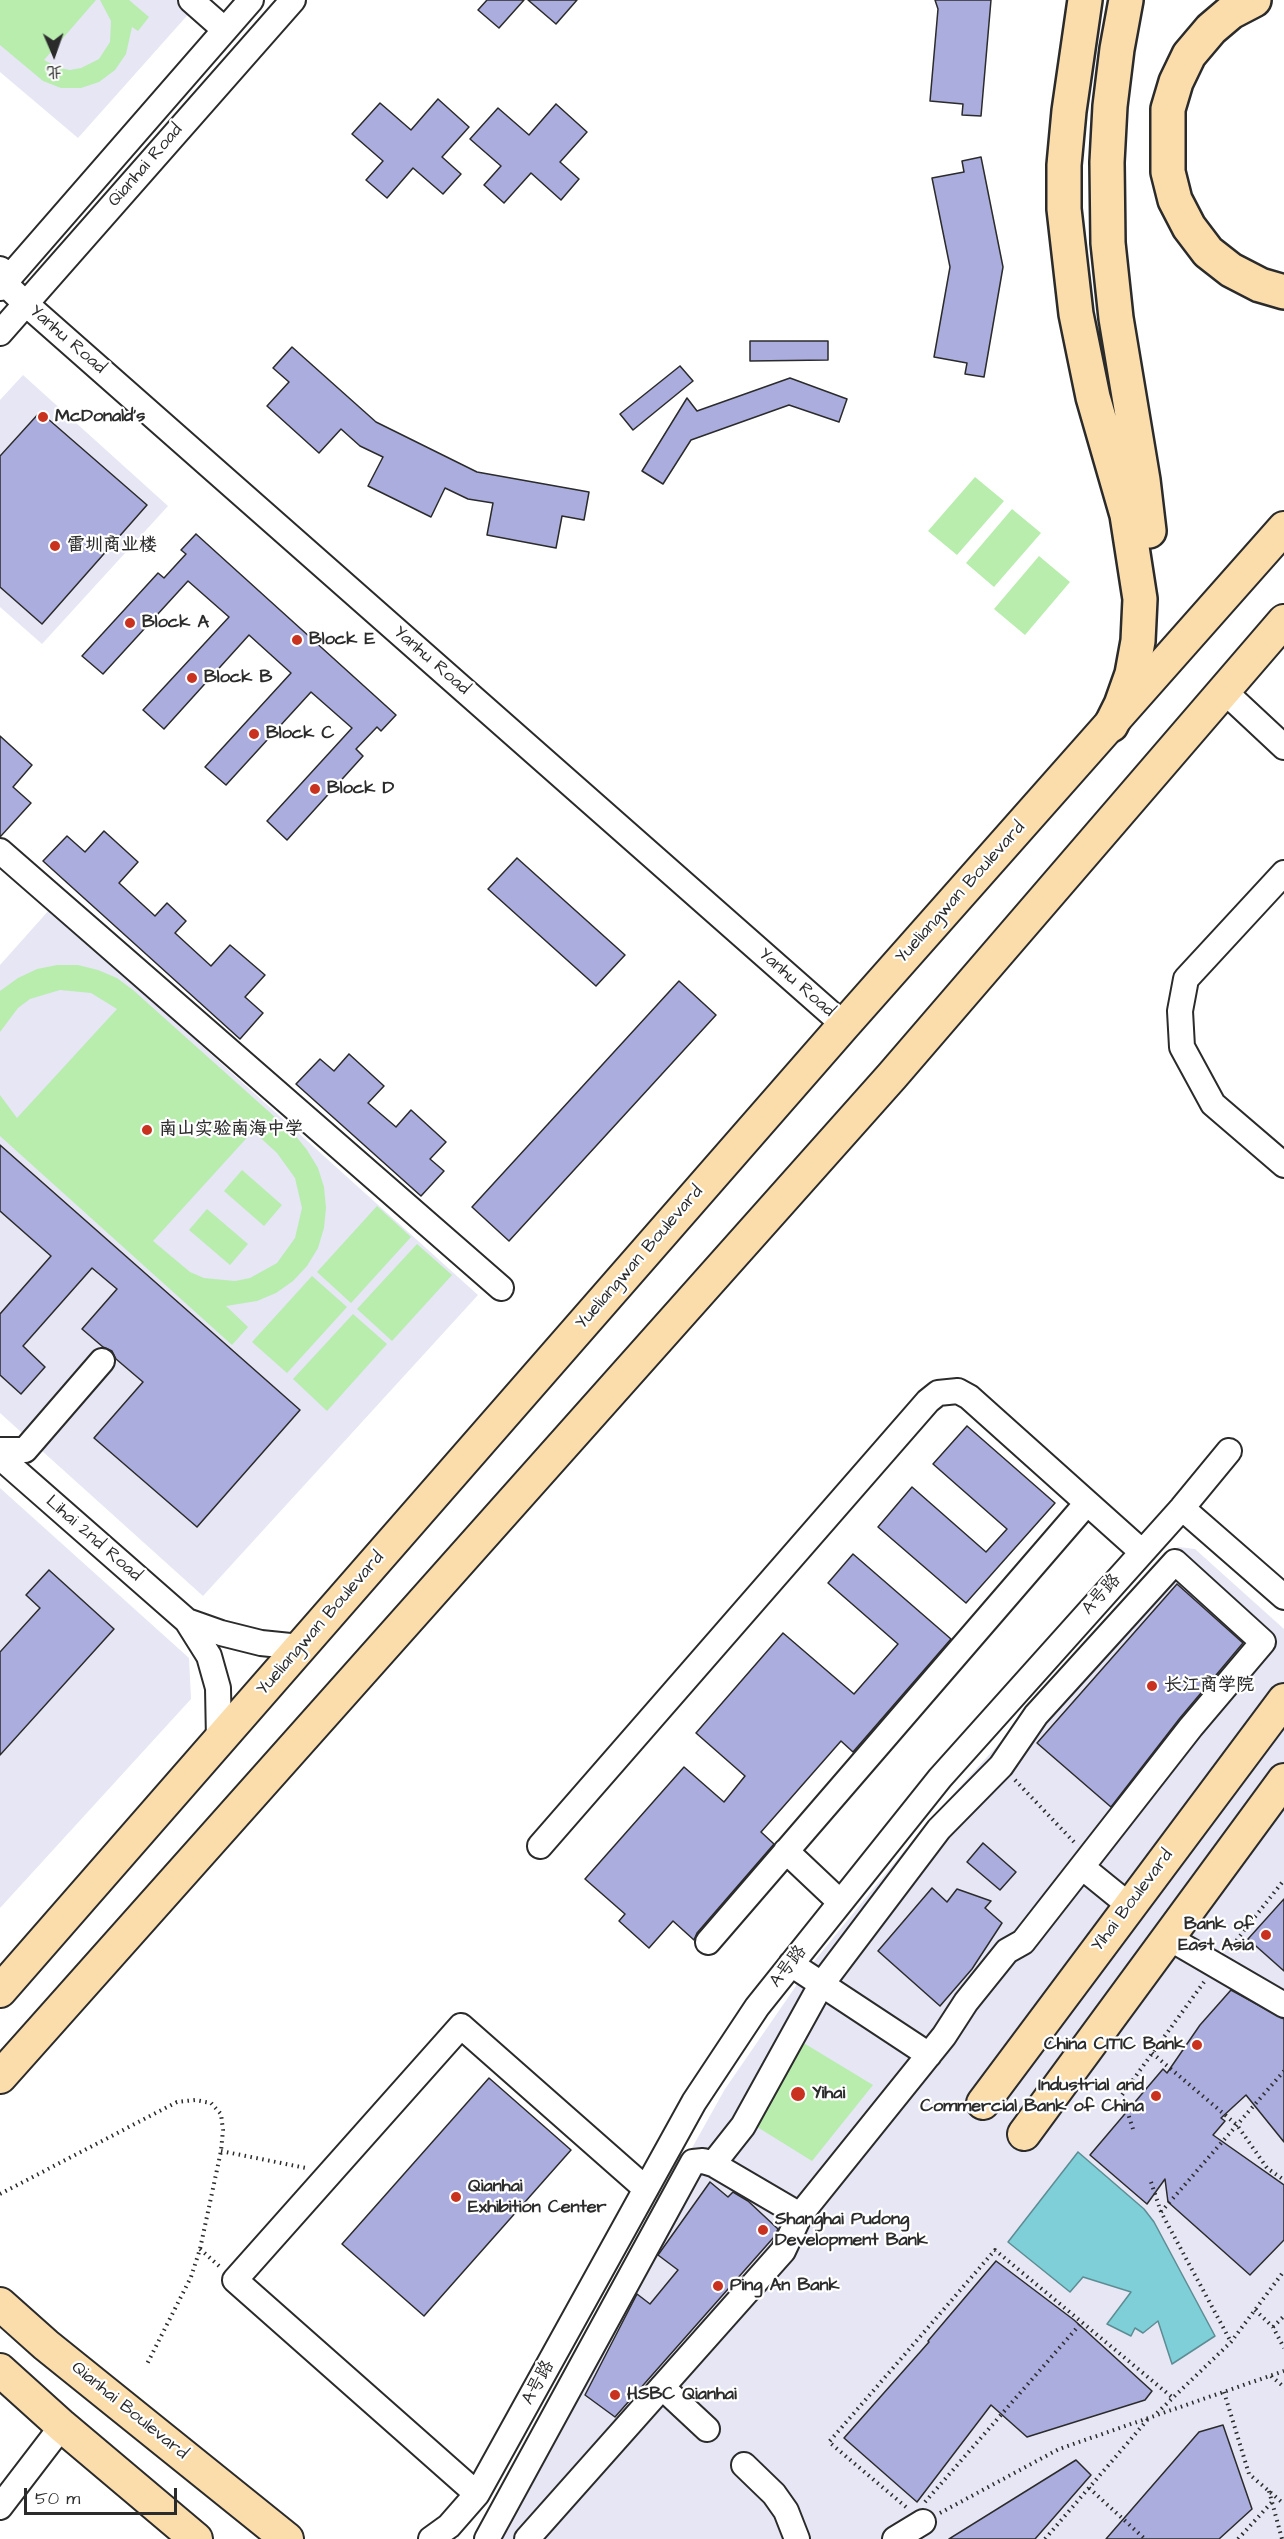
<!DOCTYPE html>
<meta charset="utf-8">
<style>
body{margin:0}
#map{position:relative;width:1284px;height:2539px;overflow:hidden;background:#fff;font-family:"Architects Daughter","LXGW WenKai TC",sans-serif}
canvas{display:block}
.north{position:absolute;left:24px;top:24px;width:60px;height:60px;-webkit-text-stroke:4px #fff;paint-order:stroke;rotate:178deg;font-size:16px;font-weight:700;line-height:24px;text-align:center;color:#2b2b2b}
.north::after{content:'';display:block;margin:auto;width:21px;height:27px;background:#2b2b2b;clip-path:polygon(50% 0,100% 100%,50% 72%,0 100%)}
.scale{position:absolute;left:24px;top:2488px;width:153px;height:27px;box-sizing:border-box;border:3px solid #2b2b2b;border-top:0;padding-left:8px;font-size:18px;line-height:21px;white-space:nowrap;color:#2b2b2b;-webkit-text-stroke:4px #fff;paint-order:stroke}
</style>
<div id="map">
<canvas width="1284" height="2539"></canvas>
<div class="north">北</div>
<div class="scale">50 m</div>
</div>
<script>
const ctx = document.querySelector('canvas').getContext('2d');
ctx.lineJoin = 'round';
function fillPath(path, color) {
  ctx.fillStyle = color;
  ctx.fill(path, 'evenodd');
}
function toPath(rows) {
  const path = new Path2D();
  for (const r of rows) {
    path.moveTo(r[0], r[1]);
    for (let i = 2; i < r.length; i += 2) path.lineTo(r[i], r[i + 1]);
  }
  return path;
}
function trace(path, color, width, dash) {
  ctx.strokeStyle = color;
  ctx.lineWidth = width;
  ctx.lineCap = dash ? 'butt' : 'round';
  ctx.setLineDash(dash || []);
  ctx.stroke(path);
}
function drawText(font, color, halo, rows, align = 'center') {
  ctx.font = font + ' "Architects Daughter","LXGW WenKai TC",sans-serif';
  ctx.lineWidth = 4.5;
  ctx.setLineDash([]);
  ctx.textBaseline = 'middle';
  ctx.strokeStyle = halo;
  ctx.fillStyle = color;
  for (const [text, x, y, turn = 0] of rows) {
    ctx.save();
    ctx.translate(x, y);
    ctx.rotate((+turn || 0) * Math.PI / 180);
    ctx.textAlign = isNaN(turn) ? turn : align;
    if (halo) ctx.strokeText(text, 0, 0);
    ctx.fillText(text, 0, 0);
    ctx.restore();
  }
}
fillPath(toPath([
 [0,0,201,0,78,138,0,72],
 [23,375,168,506,42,644,0,607,0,400],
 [50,909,478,1295,203,1596,0,1413,0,965],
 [0,1488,189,1658,191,1699,0,1908],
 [1178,1547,1195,1549,1284,1629,1284,2539,473,2539,725,2089,807,1970,926,1824]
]), '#e6e6f5');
fillPath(toPath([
 [0,0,96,0,44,60,59,68,70,70,81,68,99,59,110,42,111,21,100,0,129,0,149,17,138,31,132,27,126,54,115,70,99,82,81,88,61,88,43,81,0,45],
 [975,477,1004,501,957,555,928,531],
 [1012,509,1041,533,994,587,966,563],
 [1039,556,1070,582,1025,635,994,609],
 [57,965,78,965,98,970,117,978,133,990,295,1135,307,1150,318,1168,324,1187,326,1208,324,1228,318,1248,307,1266,293,1281,276,1293,257,1301,226,1306,248,1327,232,1345,0,1136,0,1095,17,1118,117,1009,91,993,60,990,30,999,18,1008,0,1032,0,991,18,978,37,969],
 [253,1131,277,1153,295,1178,302,1208,295,1238,277,1263,250,1278,235,1281,204,1278,190,1272,153,1241],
 [242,1170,282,1205,264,1226,224,1191],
 [377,1206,411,1237,351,1303,317,1272],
 [207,1209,248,1244,230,1265,189,1230],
 [417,1244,452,1275,392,1341,357,1309],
 [312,1276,347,1307,287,1373,252,1342],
 [353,1314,387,1344,327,1411,293,1379],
 [802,2042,873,2085,812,2161,754,2125]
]), '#b9edae');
const water = toPath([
 [1078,2152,1144,2209,1154,2222,1215,2336,1172,2364,1158,2321,1143,2333,1135,2328,1131,2336,1107,2324,1131,2292,1083,2277,1070,2292,1008,2242,1078,2152]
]);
fillPath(water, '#7ecfd8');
trace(water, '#5d8d93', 1.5);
const building = toPath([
 [487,0,524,0,499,28,478,10,487,0],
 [528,0,577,0,556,24,528,0],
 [935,0,991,0,981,116,962,115,963,104,930,101,938,9,935,0],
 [438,99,469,127,442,157,461,174,443,194,413,168,387,198,366,180,383,161,352,134,380,103,411,130,438,99],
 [556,104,587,132,560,162,579,179,561,200,531,173,504,203,484,185,501,166,470,139,498,108,529,135,556,104],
 [981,157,1003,267,984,377,965,374,967,363,934,357,950,267,932,178,964,172,962,161,981,157],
 [750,341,828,341,828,360,750,361,750,341],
 [292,347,376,422,477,472,589,492,584,520,562,516,556,548,487,535,493,503,468,499,445,488,431,517,368,486,383,457,360,446,341,429,319,453,267,406,289,382,273,368,292,347],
 [680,366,693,381,633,430,620,414,680,366],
 [790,378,847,399,839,422,789,405,691,440,663,484,642,471,687,398,697,411,790,378],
 [40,412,147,505,42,624,0,587,0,456,40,412],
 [196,534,396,715,381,731,377,727,356,749,363,756,287,840,267,821,352,728,311,692,226,785,205,767,291,673,249,635,164,729,143,710,229,617,188,581,103,674,82,656,158,573,164,578,186,554,181,550,196,534],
 [0,736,32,765,13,787,31,803,0,837,0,736],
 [104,831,138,862,119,883,155,916,167,903,186,921,175,933,211,966,230,945,265,975,245,997,263,1013,240,1039,43,861,67,836,85,852,104,831],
 [517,858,625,955,596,986,488,889,517,858],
 [679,981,716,1015,509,1241,472,1207,679,981],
 [349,1054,384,1086,368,1103,396,1127,411,1110,446,1142,430,1159,444,1171,421,1196,296,1084,320,1059,334,1071,349,1054],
 [0,1145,300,1410,197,1527,94,1438,143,1382,116,1359,112,1351,103,1347,82,1329,117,1289,92,1268,23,1346,45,1367,21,1394,0,1375,0,1314,51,1256,0,1211,0,1145],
 [967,1426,1055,1503,966,1603,878,1527,912,1487,986,1552,1007,1529,933,1464,967,1426],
 [853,1554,951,1639,853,1752,841,1741,761,1832,774,1844,697,1933,694,1940,673,1921,649,1948,619,1921,625,1914,585,1879,684,1767,724,1802,745,1776,696,1733,783,1633,854,1694,898,1644,828,1583,853,1554],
 [49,1570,114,1629,0,1755,0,1652,40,1608,26,1595,49,1570],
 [1177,1584,1243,1643,1180,1718,1111,1807,1037,1743,1177,1584],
 [983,1843,1016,1872,1000,1890,967,1862,983,1843],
 [932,1888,947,1902,957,1889,991,1901,985,1908,1002,1923,972,1969,940,2006,878,1951,932,1888],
 [1284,1899,1284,1971,1248,1939,1284,1899],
 [1231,1990,1284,2019,1284,2142,1246,2095,1221,2118,1225,2121,1213,2135,1284,2185,1284,2240,1250,2275,1168,2202,1165,2179,1147,2204,1090,2155,1163,2069,1167,2073,1200,2025,1231,1990],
 [489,2078,571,2150,424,2316,342,2244,489,2078],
 [710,2182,728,2197,733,2192,748,2201,778,2229,774,2237,615,2417,585,2395,637,2294,650,2304,678,2270,658,2255,710,2182],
 [996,2261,1074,2320,1152,2391,1145,2400,1027,2437,991,2405,917,2502,844,2438,929,2342,928,2341,996,2261],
 [1223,2425,1252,2509,1219,2539,1106,2539,1199,2432,1223,2425],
 [1076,2460,1091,2475,1035,2539,949,2539,1076,2460]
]);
fillPath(building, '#abadde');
trace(building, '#2b2b2b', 1.5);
const minor = toPath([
 [191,0,225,30],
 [0,269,4,283,25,303,844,1025],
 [0,288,251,0],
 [0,333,293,0],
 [1223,690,1284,747],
 [0,851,501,1288],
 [1284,873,1186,979,1180,1011,1182,1047,1213,1104,1284,1165],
 [0,1450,25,1450,102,1361],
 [0,1457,187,1621],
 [1182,1508,1284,1597],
 [219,1740,218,1688,209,1656,187,1621,221,1633,261,1643,300,1647],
 [540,1846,928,1401,938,1393,958,1391,969,1397,1141,1551],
 [786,1851,840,1902],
 [1082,1867,1130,1906],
 [1169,1938,1284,2005],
 [708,1942,1087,1503],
 [791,1964,929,2055],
 [662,2387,707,2429],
 [744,2465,774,2494,786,2511,797,2539],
 [477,2494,235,2280,461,2026,646,2189],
 [0,2507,62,2426],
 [431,2539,449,2526,477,2494,694,2102,757,2007,940,1778,1182,1508,1229,1451],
 [487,2539,693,2162,703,2161,713,2164,800,2215],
 [527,2539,783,2251,800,2215,944,2036,966,2002,1007,1951,1023,1942,1191,1727,1263,1642,1175,1562,1036,1715,1001,1766,939,1829,821,1985,743,2126,713,2164],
 [895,2539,923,2522]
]);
const major = toPath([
 [0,1991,844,1025,1284,528],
 [0,2077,892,1076,1284,621],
 [983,2103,1284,1700],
 [1024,2134,1284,1780],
 [0,2304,46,2345,287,2539],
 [0,2370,62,2426,196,2539]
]);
const highway = toPath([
 [1085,0,1069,111,1064,165,1064,209,1076,314,1093,397,1127,515,1140,599,1138,641,1132,674,1121,705,1111,725],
 [1126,0,1117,49,1110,106,1107,162,1108,243,1116,318,1143,480,1149,531],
 [1254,0,1231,12,1211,29,1189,55,1176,82,1168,109,1168,172,1175,200,1189,227,1208,252,1231,270,1260,285,1284,292]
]);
trace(minor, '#2b2b2b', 28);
trace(major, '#2b2b2b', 36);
trace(highway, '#2b2b2b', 38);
trace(toPath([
 [1015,1780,1074,1842],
 [1229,1950,1284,1880],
 [1152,2053,1237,2125,1267,2168,1284,2180],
 [1133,2129,1122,2095,1204,1982],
 [221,2151,306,2168],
 [1151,2182,1161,2212,1231,2342],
 [0,2194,177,2102,195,2100,211,2103,221,2114,223,2130,221,2151,200,2249,191,2277,146,2366],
 [1161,2212,1284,2071],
 [200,2249,219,2266],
 [1255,2310,1273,2327,1284,2348],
 [1273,2327,1284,2316],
 [1271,2376,1284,2387],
 [1224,2392,1249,2474,1284,2504],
 [1157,2413,1231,2342,1284,2271],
 [1089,2488,1145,2539],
 [1269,2491,1282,2539],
 [925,2502,1082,2322],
 [906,2507,829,2442,995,2250,1173,2398],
 [940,2513,1059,2449,1284,2371],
 [1045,2539,1149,2418],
 [1238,2539,1272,2502]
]), '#2b2b2b', 4, [1.5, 4.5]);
trace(minor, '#fff', 24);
trace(major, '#fbddab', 32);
trace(highway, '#fbddab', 33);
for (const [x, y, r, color] of [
 [43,417,6,"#c8321e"],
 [55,546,6,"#c8321e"],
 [130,623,6,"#c8321e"],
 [297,640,6,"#c8321e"],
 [192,678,6,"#c8321e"],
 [254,734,6,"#c8321e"],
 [315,789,6,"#c8321e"],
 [147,1130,6,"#c8321e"],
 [1152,1686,6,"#c8321e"],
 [1266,1935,6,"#c8321e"],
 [1197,2045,6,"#c8321e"],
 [798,2094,8,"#c8321e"],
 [1156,2096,6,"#c8321e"],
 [456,2197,6,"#c8321e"],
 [763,2230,6,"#c8321e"],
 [718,2286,6,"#c8321e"],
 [615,2395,6,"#c8321e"]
]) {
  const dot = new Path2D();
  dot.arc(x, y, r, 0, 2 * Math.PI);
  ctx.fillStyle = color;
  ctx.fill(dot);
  trace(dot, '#fff', 2);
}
drawText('18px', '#2b2b2b', '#fff', [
 ["Qianhai Road",146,166,-49],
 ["Yanhu Road",67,340,41],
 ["Yanhu Road",431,661,41],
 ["Yueliangwan Boulevard",961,893,-48],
 ["Yanhu Road",796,983,41],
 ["Yueliangwan Boulevard",640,1258,-49],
 ["Lihai 2nd Road",93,1539,41],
 ["A号路",1102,1595,-48],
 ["Yueliangwan Boulevard",321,1624,-49],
 ["Yihai Boulevard",1133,1901,-53],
 ["A号路",789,1967,-52],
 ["A号路",539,2383,-61],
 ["Qianhai Boulevard",129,2411,39]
]);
drawText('bold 18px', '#2b2b2b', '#fff', [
 ["McDonald's",55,417],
 ["雷圳商业楼",67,546],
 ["Block A",142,623],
 ["Block E",309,640],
 ["Block B",204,678],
 ["Block C",266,734],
 ["Block D",327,789],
 ["南山实验南海中学",159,1130],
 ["长江商学院",1164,1686],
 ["Bank of",1254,1925,"right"],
 ["East Asia",1254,1946,"right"],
 ["China CITIC Bank",1185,2045,"right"],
 ["Industrial and",1144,2086,"right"],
 ["Commercial Bank of China",1144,2107,"right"],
 ["Yihai",812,2094],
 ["Qianhai",468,2187],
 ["Exhibition Center",468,2208],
 ["Shanghai Pudong",775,2220],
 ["Development Bank",775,2241],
 ["Ping An Bank",730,2286],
 ["HSBC Qianhai",627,2395]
], 'left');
</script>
